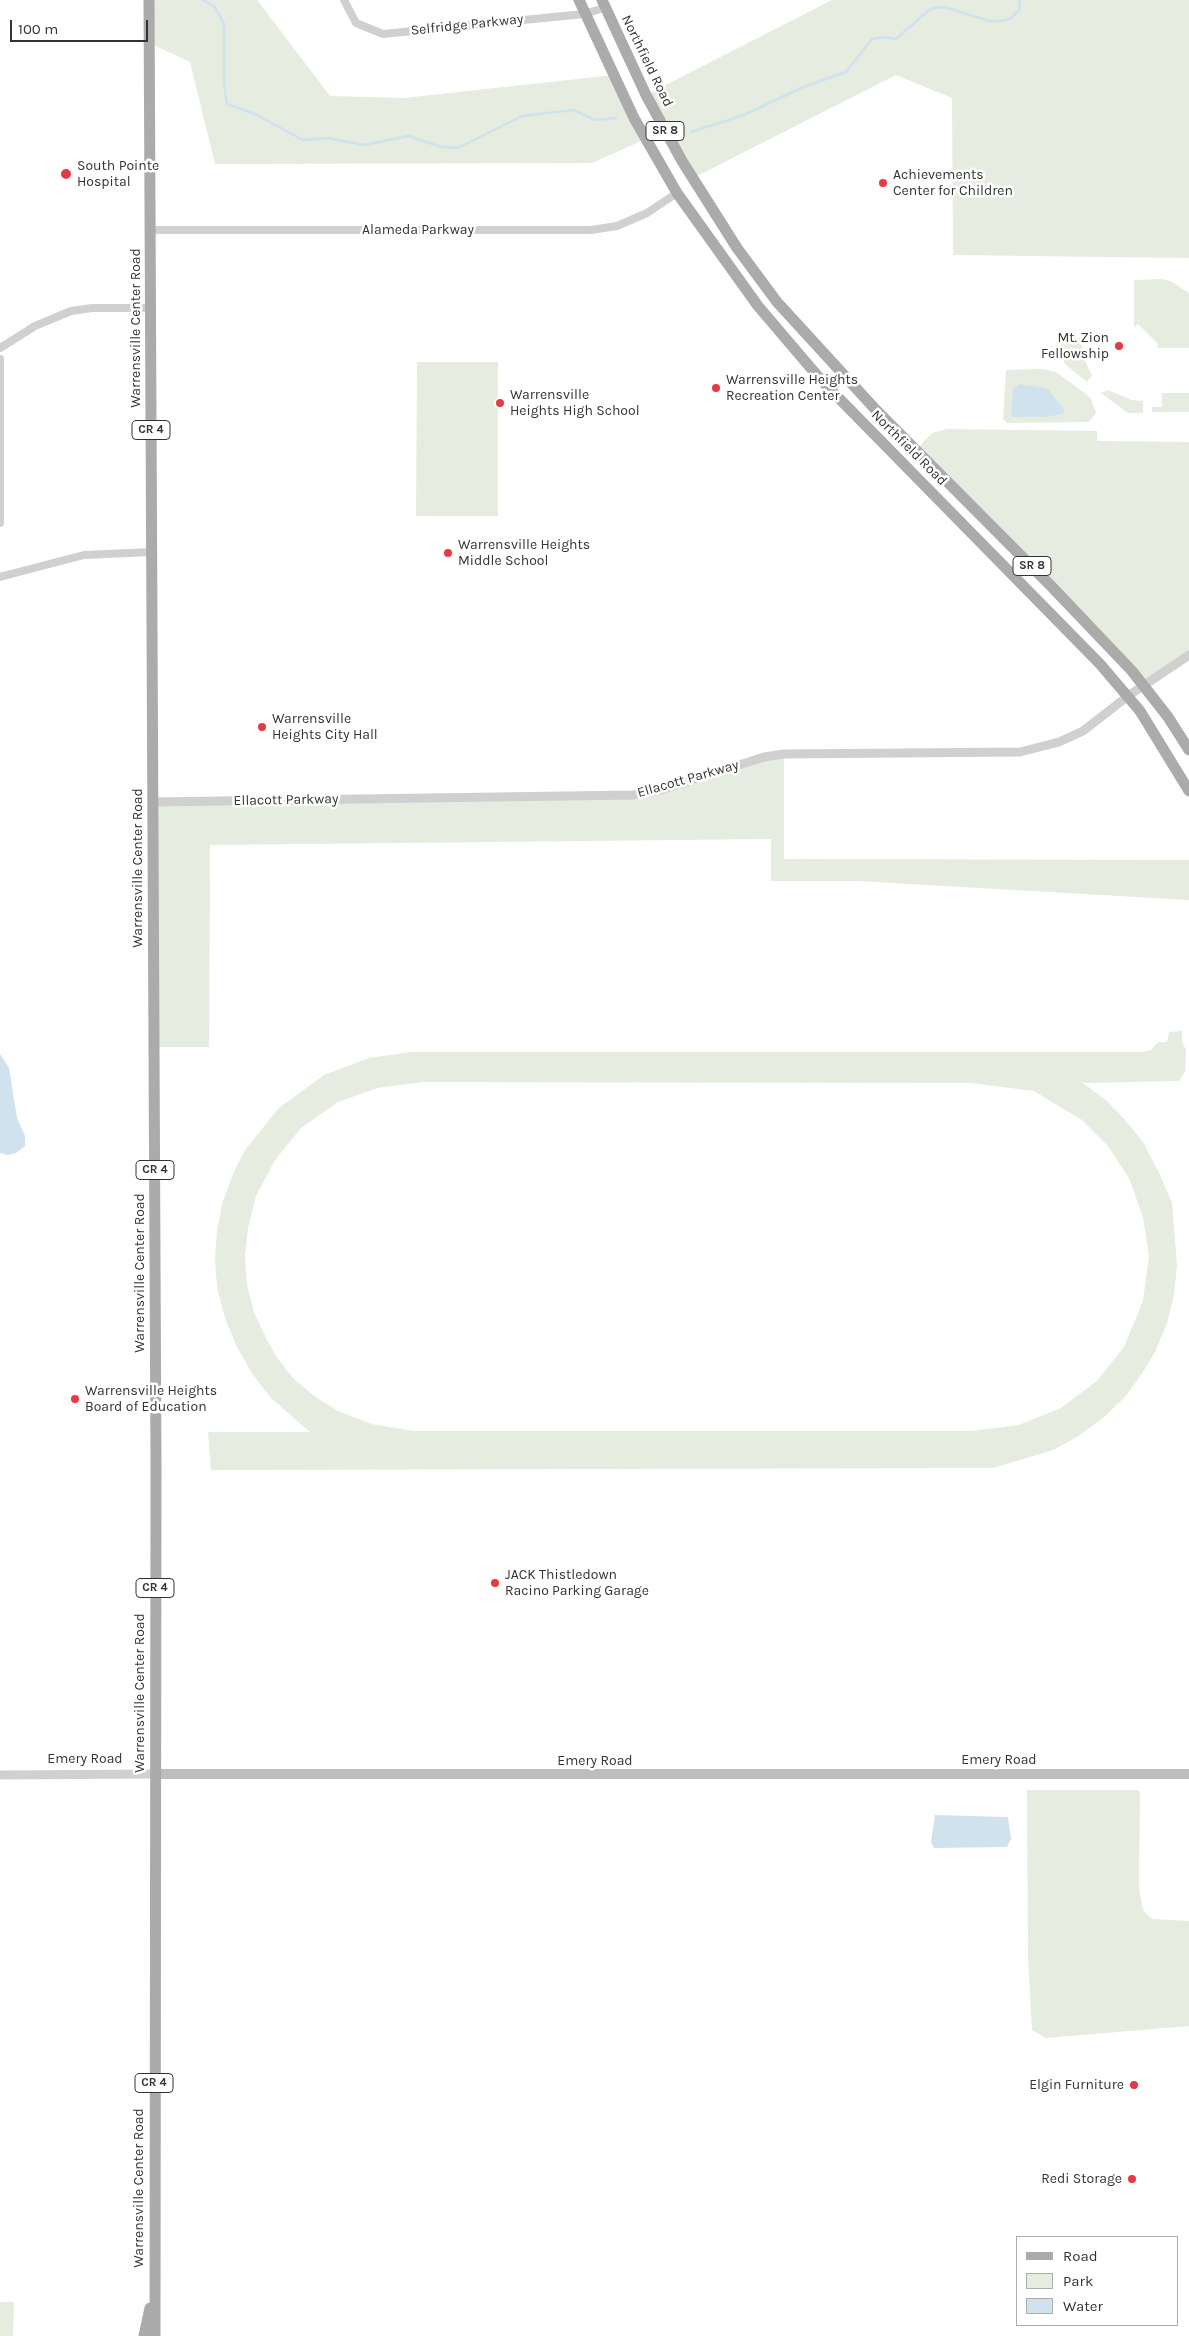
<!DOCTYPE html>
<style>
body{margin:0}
#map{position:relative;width:1189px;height:2336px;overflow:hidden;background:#fff;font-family:Karla,sans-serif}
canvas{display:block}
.legend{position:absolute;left:1016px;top:2236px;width:162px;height:90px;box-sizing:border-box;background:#fff;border:1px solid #adadad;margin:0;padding:6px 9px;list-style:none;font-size:15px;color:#333}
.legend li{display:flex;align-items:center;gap:10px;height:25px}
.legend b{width:25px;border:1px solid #adadad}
.scale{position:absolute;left:10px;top:20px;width:138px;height:22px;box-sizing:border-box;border:2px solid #333;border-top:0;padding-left:6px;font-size:15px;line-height:18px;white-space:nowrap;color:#333;-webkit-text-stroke:4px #fff;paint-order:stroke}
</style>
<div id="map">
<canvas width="1189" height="2336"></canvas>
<ul class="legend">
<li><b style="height:6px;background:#ababab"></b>Road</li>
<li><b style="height:14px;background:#e6ecdf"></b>Park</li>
<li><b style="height:14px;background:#cfe2ee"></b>Water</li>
</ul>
<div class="scale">100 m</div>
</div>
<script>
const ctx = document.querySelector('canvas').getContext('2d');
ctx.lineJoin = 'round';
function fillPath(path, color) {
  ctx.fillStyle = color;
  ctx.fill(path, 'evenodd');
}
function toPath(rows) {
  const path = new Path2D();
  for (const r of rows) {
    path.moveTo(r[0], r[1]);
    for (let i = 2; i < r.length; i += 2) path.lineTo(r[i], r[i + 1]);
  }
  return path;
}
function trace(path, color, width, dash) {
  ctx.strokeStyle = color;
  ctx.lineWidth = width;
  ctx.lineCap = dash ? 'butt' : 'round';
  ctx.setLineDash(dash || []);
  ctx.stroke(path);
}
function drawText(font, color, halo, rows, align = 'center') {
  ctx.font = font + ' Karla,sans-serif';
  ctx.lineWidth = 5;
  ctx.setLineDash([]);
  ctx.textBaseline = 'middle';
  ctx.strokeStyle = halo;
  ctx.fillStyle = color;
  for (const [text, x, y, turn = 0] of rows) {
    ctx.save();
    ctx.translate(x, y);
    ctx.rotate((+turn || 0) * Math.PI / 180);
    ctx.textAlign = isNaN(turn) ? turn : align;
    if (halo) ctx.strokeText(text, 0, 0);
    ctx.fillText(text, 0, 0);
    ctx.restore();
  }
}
fillPath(toPath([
 [149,0,257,0,330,96,404,98,613,75,645,137,639,142,592,163,215,164,190,62,149,43],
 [832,0,1189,0,1189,258,953,255,952,98,896,75,693,178,646,95],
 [1163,279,1172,282,1189,293,1189,348,1157,348,1158,344,1138,324,1134,327,1134,280],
 [1081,338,1084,359,1092,375,1087,382,1065,364,1061,354,1061,342,1067,339],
 [417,362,498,362,498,516,416,516],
 [1042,369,1056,372,1090,397,1096,413,1089,422,1007,423,1003,419,1006,370],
 [1108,390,1132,400,1143,401,1143,413,1128,413,1101,393],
 [1162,393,1189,393,1189,412,1152,412,1152,407,1162,407],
 [947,429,1097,431,1097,441,1189,442,1189,655,1144,685,916,450,932,433],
 [784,754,784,859,1189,860,1189,900,858,881,771,881,771,839,210,845,209,1047,154,1047,152,802,633,795],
 [1182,1031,1182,1042,1186,1050,1185,1072,1179,1081,1083,1083,1107,1101,1125,1120,1143,1142,1161,1177,1172,1203,1177,1265,1174,1295,1167,1323,1155,1352,1141,1375,1125,1397,1105,1416,1079,1436,1053,1450,993,1468,211,1470,208,1432,310,1432,271,1398,253,1375,237,1347,225,1318,217,1287,215,1260,217,1231,222,1204,233,1174,245,1150,279,1108,324,1075,369,1058,410,1052,1142,1052,1151,1050,1158,1042,1167,1042,1169,1032],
 [423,1082,971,1083,1034,1091,1082,1120,1107,1145,1129,1178,1143,1217,1149,1256,1143,1301,1124,1347,1097,1381,1061,1408,1019,1425,971,1431,413,1431,371,1424,338,1411,314,1396,293,1378,278,1359,266,1338,254,1312,247,1285,245,1256,248,1228,256,1196,275,1160,301,1128,338,1102,377,1088],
 [1027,1790,1138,1790,1140,1793,1139,1888,1143,1910,1152,1919,1189,1921,1189,2026,1046,2038,1032,2030,1028,1959],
 [0,2302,14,2302,13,2336,0,2336]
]), '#e6ecdf');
fillPath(toPath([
 [1020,384,1048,389,1064,410,1064,413,1047,417,1013,417,1011,414,1013,388],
 [0,1054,9,1068,17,1118,25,1136,25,1146,16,1153,7,1155,0,1153],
 [935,1815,1008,1817,1011,1839,1007,1847,934,1848,931,1842]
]), '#cfe2ee');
trace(toPath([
 [203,0,215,7,224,24,224,84,227,104,255,114,303,140,327,138,364,145,409,136,441,147,458,148,522,116,573,110,595,120,616,118],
 [691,132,744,115,801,88,846,72,872,39,885,37,896,39,929,10,938,7,948,8,989,21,1002,21,1011,18,1020,9,1019,0]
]), '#cfe2ee', 2.5);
trace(toPath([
 [344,0,356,23,383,34,584,14,604,8],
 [151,230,591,230,617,226,647,213,677,193],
 [0,348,35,326,71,311,92,308,151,308],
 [0,359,0,523],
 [0,577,84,555,152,552]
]), '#d0d0d0', 8);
trace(toPath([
 [152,802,633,795,661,790,764,757,784,754,1020,752,1059,742,1083,731,1128,696,1189,655],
 [0,1775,155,1774]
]), '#d0d0d0', 9);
trace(toPath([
 [155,1774,1189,1774]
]), '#bdbdbd', 10);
trace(toPath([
 [149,0,156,1465,155,2336],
 [579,0,634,118,677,193,758,306,821,380,1100,664,1140,711,1189,791],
 [602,0,646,95,682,161,737,248,777,302,876,410,1052,587,1132,671,1168,717,1189,750],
 [144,2336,150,2308]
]), '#ababab', 11);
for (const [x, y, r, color] of [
 [66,174,6,"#e63946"],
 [883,183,5,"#e63946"],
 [1119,346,5,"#e63946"],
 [716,388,5,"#e63946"],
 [500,403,5,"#e63946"],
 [448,553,5,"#e63946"],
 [262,727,5,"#e63946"],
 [75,1399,5,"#e63946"],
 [495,1583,5,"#e63946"],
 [1134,2085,5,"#e63946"],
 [1132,2179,5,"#e63946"]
]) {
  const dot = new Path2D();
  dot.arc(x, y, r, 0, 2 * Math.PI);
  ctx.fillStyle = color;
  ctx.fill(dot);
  trace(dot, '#fff', 2);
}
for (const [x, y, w] of [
 [665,131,38],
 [151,430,38],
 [1032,566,38],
 [155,1170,38],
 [155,1588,38],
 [154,2083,38]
]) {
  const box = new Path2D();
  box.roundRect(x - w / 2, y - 9.5, w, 19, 4);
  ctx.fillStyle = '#fff';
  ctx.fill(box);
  trace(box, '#333', 1);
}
drawText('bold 12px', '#333', null, [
 ["SR 8",665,131],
 ["CR 4",151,430],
 ["SR 8",1032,566],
 ["CR 4",155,1170],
 ["CR 4",155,1588],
 ["CR 4",154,2083]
]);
drawText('14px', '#333', '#fff', [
 ["Selfridge Parkway",467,25,-6],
 ["Northfield Road",647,61,64],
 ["Alameda Parkway",418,230],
 ["Warrensville Center Road",136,328,-90],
 ["Northfield Road",909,448,45],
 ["Ellacott Parkway",688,779,-16],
 ["Ellacott Parkway",286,800,-1],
 ["Warrensville Center Road",138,868,-90],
 ["Warrensville Center Road",140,1273,-90],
 ["Warrensville Center Road",140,1693,-90],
 ["Emery Road",85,1759],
 ["Emery Road",999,1760],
 ["Emery Road",595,1761],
 ["Warrensville Center Road",139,2188,-90]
]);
drawText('14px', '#333', '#fff', [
 ["South Pointe",77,166],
 ["Hospital",77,182],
 ["Achievements",893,175],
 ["Center for Children",893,191],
 ["Mt. Zion",1109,338,"right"],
 ["Fellowship",1109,354,"right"],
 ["Warrensville Heights",726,380],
 ["Recreation Center",726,396],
 ["Warrensville",510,395],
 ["Heights High School",510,411],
 ["Warrensville Heights",458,545],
 ["Middle School",458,561],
 ["Warrensville",272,719],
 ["Heights City Hall",272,735],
 ["Warrensville Heights",85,1391],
 ["Board of Education",85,1407],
 ["JACK Thistledown",505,1575],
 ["Racino Parking Garage",505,1591],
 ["Elgin Furniture",1124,2085,"right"],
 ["Redi Storage",1122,2179,"right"]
], 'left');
</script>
